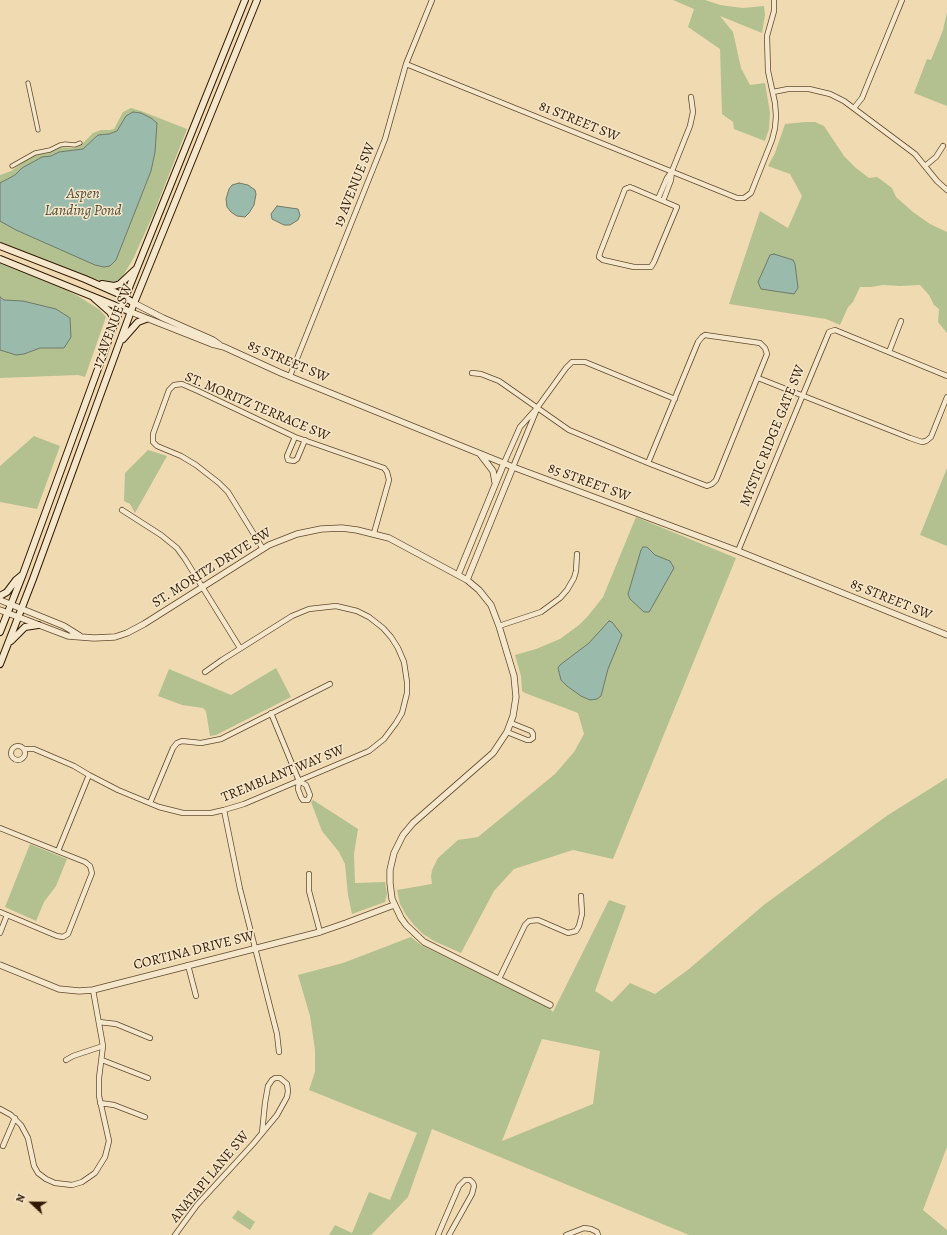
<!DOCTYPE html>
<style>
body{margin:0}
#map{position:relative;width:947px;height:1235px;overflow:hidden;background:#f0dab1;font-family:Alegreya,serif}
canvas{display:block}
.north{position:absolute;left:12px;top:1183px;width:40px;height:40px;-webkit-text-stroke:3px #f5e7cc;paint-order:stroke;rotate:292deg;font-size:11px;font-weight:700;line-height:16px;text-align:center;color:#311901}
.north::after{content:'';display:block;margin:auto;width:14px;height:18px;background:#311901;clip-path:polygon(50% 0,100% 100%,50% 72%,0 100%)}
</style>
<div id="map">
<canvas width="947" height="1235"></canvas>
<div class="north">N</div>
</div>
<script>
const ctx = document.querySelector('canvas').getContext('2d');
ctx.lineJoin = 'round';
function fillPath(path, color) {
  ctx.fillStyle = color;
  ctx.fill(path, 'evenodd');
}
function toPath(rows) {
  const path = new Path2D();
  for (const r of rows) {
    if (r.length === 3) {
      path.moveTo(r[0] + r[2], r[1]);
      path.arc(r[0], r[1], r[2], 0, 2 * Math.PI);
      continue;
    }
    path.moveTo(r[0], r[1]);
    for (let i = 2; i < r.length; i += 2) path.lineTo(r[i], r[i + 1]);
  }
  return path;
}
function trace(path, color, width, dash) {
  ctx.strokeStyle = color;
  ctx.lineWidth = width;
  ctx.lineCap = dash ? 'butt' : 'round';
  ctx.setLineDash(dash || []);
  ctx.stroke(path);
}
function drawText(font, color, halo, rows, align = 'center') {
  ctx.font = font + ' Alegreya,serif';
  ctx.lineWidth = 3;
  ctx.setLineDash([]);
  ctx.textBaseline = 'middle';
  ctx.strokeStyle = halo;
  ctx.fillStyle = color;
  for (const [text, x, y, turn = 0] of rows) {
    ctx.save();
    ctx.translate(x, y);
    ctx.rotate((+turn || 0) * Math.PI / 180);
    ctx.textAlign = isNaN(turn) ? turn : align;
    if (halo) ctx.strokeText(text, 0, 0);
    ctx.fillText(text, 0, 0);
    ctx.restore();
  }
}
fillPath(toPath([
 [673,0,705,0,720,5,743,8,764,6,765,15,762,33,720,16,733,32,741,68,750,85,765,83,770,113,769,129,765,141,734,129,733,122,722,114,720,49,688,27,694,9],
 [947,12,947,106,914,93,927,59,931,60,943,30],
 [131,108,141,111,187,129,153,215,133,259,121,279,112,283,82,276,0,242,0,175,11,171,33,155,48,153,59,147,75,148,82,144,93,133,101,130,110,130,114,129,123,112],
 [806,122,815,122,824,126,844,156,856,168,869,178,877,177,880,179,892,188,896,197,913,212,930,224,947,232,947,333,938,322,939,309,934,305,929,295,920,285,900,286,883,285,871,287,860,287,853,302,848,307,840,325,826,319,729,304,760,211,788,228,802,196,790,174,768,166,775,153,785,124],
 [0,262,56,285,78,296,100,310,106,317,85,377,78,375,0,378],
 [34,436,60,446,37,509,0,502,0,466],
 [148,450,167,456,135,513,130,504,124,501,125,473],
 [947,468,947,546,920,535],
 [636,517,736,558,613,859,573,850,514,869,494,891,461,953,434,941,423,934,414,925,406,915,400,904,397,890,432,884,431,876,432,870,438,858,458,840,478,837,555,774,574,752,584,734,578,713,525,693,522,691,521,676,515,655,536,649,560,639,579,625,588,616,603,597],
 [276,668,291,697,216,735,210,736,206,711,203,708,182,705,158,696,169,669,231,695],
 [947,778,947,1147,923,1210,947,1230,947,1235,689,1235,432,1129,408,1197,376,1230,371,1235,329,1235,335,1225,352,1233,369,1192,390,1200,417,1133,309,1090,315,1072,315,1050,310,1016,298,975,343,963,411,937,421,945,549,1008,553,1012,609,900,626,906,595,991,612,1002,630,983,655,994,689,969,765,904,888,815],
 [542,1039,600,1051,593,1104,502,1141],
 [313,800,358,829,354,854,355,883,385,882,387,894,385,902,352,914,348,895,345,864,339,852,322,831,311,802],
 [30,844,67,859,56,886,44,902,36,921,5,907],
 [238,1210,255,1222,250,1230,232,1218]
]), '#b3c191');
const water = toPath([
 [133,112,141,113,151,118,157,123,155,152,151,171,116,260,110,266,104,267,95,265,16,230,0,221,0,183,15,175,22,168,42,157,51,156,59,152,83,149,98,135,109,134,117,131,126,116,133,112],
 [239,183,248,185,255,190,256,194,254,205,249,213,245,217,237,216,231,212,227,207,226,199,229,189,232,185,239,183],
 [277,206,298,209,300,215,298,220,290,225,284,225,272,219,271,214,277,206],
 [774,254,793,260,795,264,798,288,794,294,761,289,758,282,770,255,774,254],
 [0,297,4,300,23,301,56,309,70,318,71,337,64,348,40,348,24,354,16,355,0,350,0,297],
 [643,547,647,547,655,555,670,561,674,568,652,607,649,612,644,612,630,599,628,594,641,550,643,547],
 [609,621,612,622,622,635,608,669,601,696,597,699,590,700,581,696,567,686,561,680,558,668,560,665,589,643,609,621]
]);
fillPath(water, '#9abbac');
trace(water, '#707a68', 1);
const pedestrian = toPath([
 [28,83,38,130],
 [12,166,35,153,50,150,60,145,65,144,75,145,80,143]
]);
const minor = toPath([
 [406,64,737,198,744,198,751,193,772,140,775,128,776,116,775,103,768,71,767,36,774,11,774,0],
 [773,92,788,89,809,89,830,94,844,101,915,154,937,181,947,190],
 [854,108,862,98,866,88,902,0],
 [925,166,936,157,943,146],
 [630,187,677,207,654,262,651,267,634,267,603,260,599,257,600,253,625,189,630,187],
 [658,199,667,178,672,171,690,126,693,112,691,97],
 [663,201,671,180,672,171],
 [705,335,760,343,765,348,767,354,716,480,712,484,707,486,648,463,698,342,702,337,705,335],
 [889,352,901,321],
 [472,373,481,374,499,381,569,430,648,463],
 [290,376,385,139,406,64,432,0],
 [758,378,910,438,922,442,926,441,931,437,947,397],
 [295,437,287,456,288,460,294,461,297,459,305,440],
 [504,463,520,427,537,408,566,368,572,362,585,362,675,399],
 [513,467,537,409],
 [122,510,161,535,177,548,185,559,240,648],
 [263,549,228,492,219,483,196,465,181,456,157,446,153,442,153,434,169,390,174,385,182,384,198,391,295,437,384,468,387,472,389,480,374,533],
 [738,551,829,332,835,330,947,376],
 [499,626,541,612,560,598,567,590,574,578,576,571,577,554],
 [271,713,299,781],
 [507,732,527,740,530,740,533,738,533,734,531,731,511,723],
 [18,753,7],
 [24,749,34,749,74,766,89,775],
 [299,781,306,785,310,795,308,800,303,800,301,797,298,789,299,781],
 [150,803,173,748,177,743,182,741,201,743,221,739,330,684],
 [224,810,240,889,277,1034,279,1052],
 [0,828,85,862,90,866,92,873,68,934,63,937,57,936,0,912],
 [58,851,89,775,118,790,159,807,183,813,211,813,224,810,244,804,369,751,384,739,396,723,402,713,407,693,407,682,404,662,398,648,391,637,383,628,369,617,357,611,336,606,309,609,292,616,222,660,205,672],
 [309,874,309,891,320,932],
 [0,933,7,915],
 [188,965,196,996],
 [499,979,525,925,529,921,538,920,568,933,576,931,579,926,582,914,581,896],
 [99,1022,116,1024,150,1038],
 [66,1060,73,1056,103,1046],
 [102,1060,148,1078],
 [100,1103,114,1105,145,1117],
 [0,1109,11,1115,21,1125,28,1138,34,1166,38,1173,46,1179,55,1183,72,1185,82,1182,95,1173,105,1157,109,1141,99,1096,99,1078,103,1046,93,990],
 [3,1146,15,1118],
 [175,1235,197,1205,253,1144,277,1115,287,1097,288,1091,287,1084,280,1078,275,1078,272,1080,268,1086,265,1103,262,1133],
 [438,1235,459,1186,465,1180,470,1180,473,1183,474,1186,472,1194,449,1235],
 [566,1235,584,1228,591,1229,597,1232,598,1235]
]);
const tertiary = toPath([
 [134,303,163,318,213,340,220,345],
 [131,312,212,344,224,347,281,373,513,467,738,551,947,635],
 [480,454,493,471,495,482],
 [458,575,504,463],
 [467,580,513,467],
 [0,600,64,626,80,636],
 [0,610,68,636,94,638,115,637,127,633,144,624,269,545,297,534,321,529,342,528,357,530,389,538,467,580,479,590,491,605,499,626,514,676,516,697,513,716,507,732,493,753,413,823,403,835,394,853,390,870,390,883,392,899,401,918,406,925,424,942,550,1005],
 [0,965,59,989,79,991,93,990,320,932,346,923,394,905]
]);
const secondary = toPath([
 [0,246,85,279,119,294,134,303],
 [0,259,131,312],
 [102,284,114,286,120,284,135,270],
 [94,298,110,312,113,317,114,325],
 [123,339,138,322,146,319],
 [0,596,7,592,16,580,22,575],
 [0,632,23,574,114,325,245,0],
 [11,641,25,627,38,625],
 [0,664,33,579,134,303,257,0]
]);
trace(pedestrian, '#61492d', 5);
trace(minor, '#61492d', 6);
trace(tertiary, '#61492d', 7);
trace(secondary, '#311901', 8);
trace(pedestrian, '#f5e7cc', 3.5);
trace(minor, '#f5e7cc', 4.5);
trace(tertiary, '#f5e7cc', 5.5);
trace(secondary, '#f5e7cc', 6);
drawText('14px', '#311901', '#f5e7cc', [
 ["81 STREET SW",579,122,22],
 ["19 AVENUE SW",355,185,-68],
 ["17 AVENUE SW",113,326,-69],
 ["85 STREET SW",288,362,23],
 ["ST. MORITZ TERRACE SW",257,407,23],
 ["MYSTIC RIDGE GATE SW",773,436,-68],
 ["85 STREET SW",589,483,20],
 ["ST. MORITZ DRIVE SW",212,568,-32],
 ["85 STREET SW",891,600,22],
 ["TREMBLANT WAY SW",283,774,-22],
 ["CORTINA DRIVE SW",194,951,-14],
 ["ANATAPI LANE SW",210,1177,-50]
]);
drawText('italic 15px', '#504a34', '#f5e7cc', [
 ["Aspen",83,194],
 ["Landing Pond",83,211]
]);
</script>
